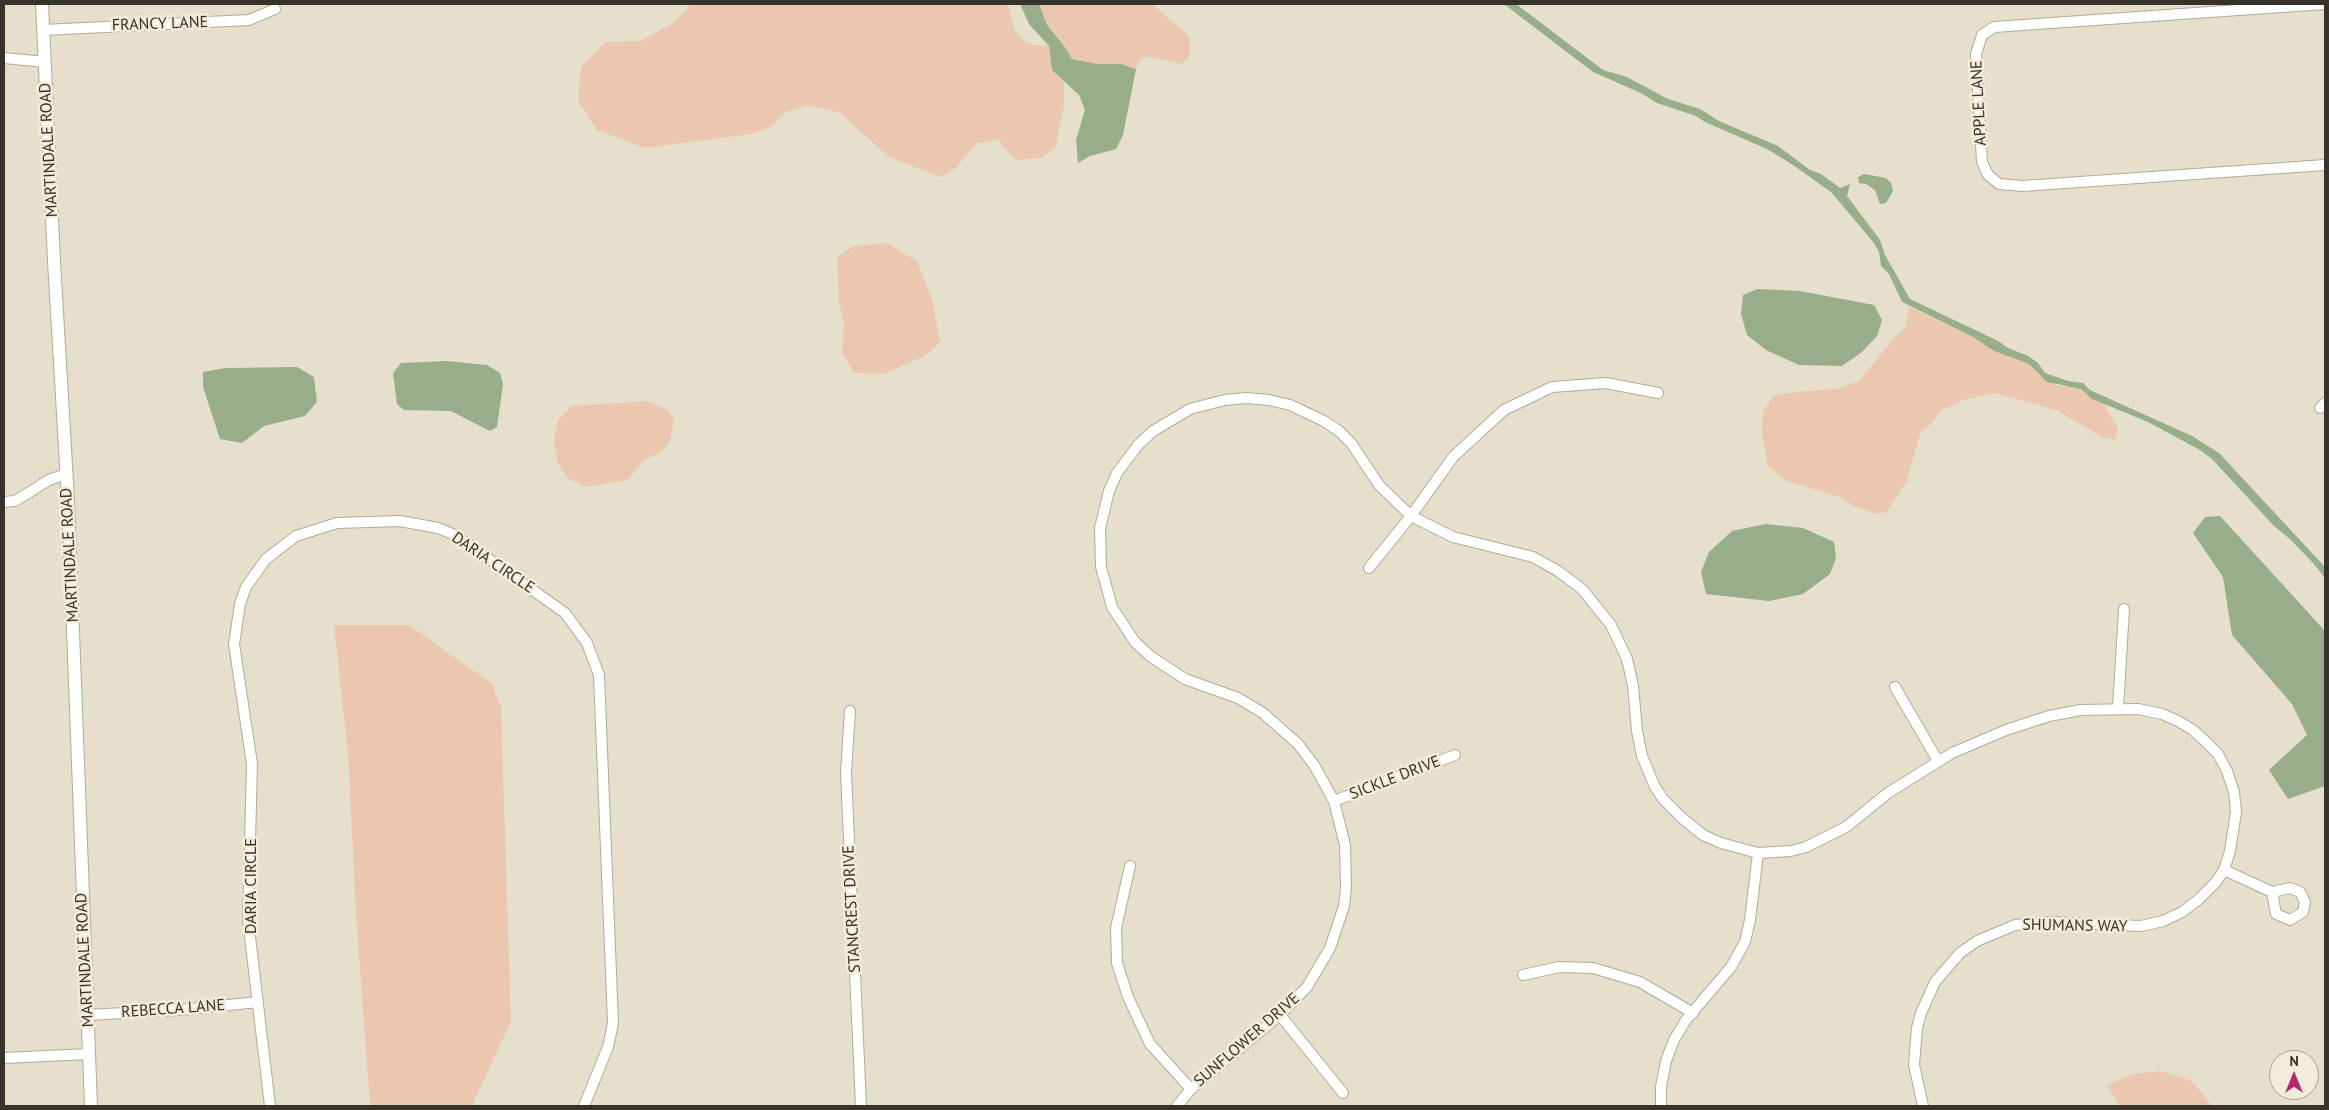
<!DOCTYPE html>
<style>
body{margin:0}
#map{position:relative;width:2329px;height:1110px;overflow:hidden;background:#e5dfcb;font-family:"PT Sans",sans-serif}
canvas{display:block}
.frame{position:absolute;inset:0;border:5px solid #35332b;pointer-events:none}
.north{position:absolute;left:2269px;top:1050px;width:50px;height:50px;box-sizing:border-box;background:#f2ecd8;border:1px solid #a6a293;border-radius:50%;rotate:0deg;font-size:14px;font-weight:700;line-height:20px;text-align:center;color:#35332b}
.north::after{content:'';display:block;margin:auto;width:18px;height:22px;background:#b0296d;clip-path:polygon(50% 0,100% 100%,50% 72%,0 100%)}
</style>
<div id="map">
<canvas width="2329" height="1110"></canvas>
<div class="frame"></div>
<div class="north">N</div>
</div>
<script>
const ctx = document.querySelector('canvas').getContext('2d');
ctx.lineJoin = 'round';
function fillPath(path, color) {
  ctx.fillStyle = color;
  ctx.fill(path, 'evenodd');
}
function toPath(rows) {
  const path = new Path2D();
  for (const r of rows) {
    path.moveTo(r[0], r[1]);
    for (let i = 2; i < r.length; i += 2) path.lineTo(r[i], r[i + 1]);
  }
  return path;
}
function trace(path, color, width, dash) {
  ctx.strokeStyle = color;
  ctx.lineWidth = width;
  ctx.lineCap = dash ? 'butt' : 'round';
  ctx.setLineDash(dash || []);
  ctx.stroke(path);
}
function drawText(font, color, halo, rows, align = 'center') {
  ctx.font = font + ' "PT Sans",sans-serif';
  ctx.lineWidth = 5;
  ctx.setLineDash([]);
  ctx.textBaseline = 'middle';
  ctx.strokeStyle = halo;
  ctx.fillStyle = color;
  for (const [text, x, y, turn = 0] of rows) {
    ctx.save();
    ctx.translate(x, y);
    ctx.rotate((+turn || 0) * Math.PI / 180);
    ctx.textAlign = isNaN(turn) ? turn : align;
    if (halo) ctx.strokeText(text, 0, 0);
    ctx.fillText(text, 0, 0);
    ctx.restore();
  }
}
fillPath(toPath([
 [690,4,1008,4,1015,30,1022,40,1033,45,1049,46,1052,70,1064,80,1064,107,1055,149,1040,158,1016,160,998,140,977,143,954,170,940,177,889,157,840,113,808,105,786,112,771,127,751,134,645,148,597,130,578,100,581,67,605,42,641,41,671,24,688,9],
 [1039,4,1152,4,1189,36,1190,51,1188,59,1182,64,1152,57,1142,58,1136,69,1121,64,1097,64,1072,59,1065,46,1047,25],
 [887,243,917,261,933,303,940,342,925,356,883,374,854,373,842,353,844,325,839,302,837,257,854,246],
 [1909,307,1973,337,1994,351,2029,364,2038,374,2056,385,2081,389,2096,401,2103,402,2118,429,2115,440,2101,437,2059,411,1995,393,1964,400,1943,409,1931,424,1920,433,1907,481,1887,512,1876,514,1854,506,1843,498,1787,481,1768,466,1762,434,1763,411,1774,395,1805,391,1836,389,1859,381,1896,336,1905,328],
 [647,401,668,410,674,420,671,439,663,451,643,461,628,480,585,487,567,478,557,461,554,442,558,420,571,406],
 [334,625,409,625,492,684,501,707,511,1021,472,1106,370,1106,356,914,348,754],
 [2161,1071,2192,1081,2212,1106,2120,1106,2107,1085,2134,1074]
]), '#ecc7b0');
fillPath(toPath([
 [1020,4,1039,4,1047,25,1065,47,1072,59,1097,64,1121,64,1136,69,1123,135,1116,149,1090,156,1078,163,1076,140,1085,110,1079,95,1052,70,1049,46,1029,24],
 [1504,4,1516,4,1603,70,1627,77,1668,99,1700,109,1719,121,1778,146,1810,170,1821,174,1840,188,1850,184,1847,196,1880,240,1885,255,1910,299,1998,341,2008,348,2028,356,2038,363,2045,373,2068,381,2083,383,2090,390,2192,436,2219,453,2325,567,2325,578,2314,564,2291,540,2274,526,2212,459,2200,450,2148,422,2092,399,2081,389,2047,382,2029,364,1994,351,1973,337,1902,302,1889,274,1881,266,1879,252,1874,243,1831,192,1790,163,1767,149,1705,122,1696,116,1657,103,1641,93,1593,72],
 [1864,174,1886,178,1891,183,1893,191,1886,203,1880,204,1875,190,1866,184,1859,183,1858,177],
 [1757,289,1800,291,1874,305,1882,320,1877,336,1862,352,1842,366,1799,365,1766,350,1747,335,1741,314,1743,295],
 [447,361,487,365,500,373,503,384,497,427,490,431,451,411,404,410,397,404,393,373,401,363],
 [297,367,314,377,317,402,305,416,264,426,242,443,220,439,203,387,203,372,226,368],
 [2220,516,2325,631,2325,786,2288,799,2269,770,2307,735,2292,704,2232,635,2223,577,2193,533,2205,517],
 [1766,524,1803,528,1834,542,1836,558,1830,574,1803,594,1769,601,1706,594,1701,572,1709,552,1732,531]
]), '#98ad89');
const minor = toPath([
 [2325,4,1994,27,1982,35,1976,54,1982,162,1988,175,1999,184,2022,186,2325,165],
 [43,30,249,20,275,9],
 [4,58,45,62],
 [2320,408,2325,403],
 [4,502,15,501,49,480,66,474],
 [1369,568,1411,516,1453,457,1504,410,1552,387,1606,383,1658,393],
 [1895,687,1938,761],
 [2118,708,2124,609],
 [850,711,846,773,861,1106],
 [1334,801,1455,755],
 [1130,866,1116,928,1117,963,1128,997,1150,1044,1191,1089],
 [2224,870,2272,892],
 [2290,888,2300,892,2305,902,2303,912,2290,920,2276,914,2272,892,2290,888],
 [1523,975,1559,967,1593,968,1640,982,1693,1013],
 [88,1015,180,1010,258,1002],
 [1280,1015,1343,1093],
 [4,1058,89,1054],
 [270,1106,248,920,252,764,234,644,240,604,246,587,266,559,296,536,337,523,400,521,438,528,455,535,565,613,587,643,599,675,613,1023,608,1047,584,1106],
 [1177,1106,1191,1089,1280,1015,1307,987,1330,948,1344,906,1346,887,1345,845,1334,801,1314,765,1298,744,1263,713,1238,698,1185,679,1150,656,1135,642,1112,607,1101,567,1100,528,1109,491,1117,473,1138,445,1153,431,1190,409,1225,400,1246,398,1269,400,1290,405,1324,421,1339,431,1351,443,1379,485,1411,516,1453,537,1533,557,1558,571,1582,589,1611,625,1627,659,1633,686,1637,731,1642,756,1655,787,1663,799,1682,818,1703,835,1721,843,1758,853,1791,851,1806,847,1846,827,1888,793,1952,753,2006,730,2049,716,2081,710,2138,709,2162,714,2178,721,2193,730,2206,742,2218,754,2227,771,2234,792,2236,812,2230,851,2224,870,2216,882,2198,900,2182,912,2163,921,2141,926,2048,922,2015,925,1977,941,1960,953,1935,982,1921,1013,1917,1028,1914,1065,1923,1106],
 [1661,1106,1661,1087,1666,1061,1674,1040,1686,1020,1731,967,1745,942,1750,920,1758,853]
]);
const tertiary = toPath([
 [42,4,54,261,68,499,91,1106]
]);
trace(minor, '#b0ab98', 12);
trace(tertiary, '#b0ab98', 14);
trace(minor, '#fff', 10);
trace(tertiary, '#fff', 12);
drawText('16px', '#35332b', '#f2ecd8', [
 ["FRANCY LANE",160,24,-2],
 ["APPLE LANE",1979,103,-93],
 ["MARTINDALE ROAD",49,150,-93],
 ["MARTINDALE ROAD",70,555,-93],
 ["DARIA CIRCLE",493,563,34],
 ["SICKLE DRIVE",1395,778,-21],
 ["DARIA CIRCLE",251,886,-90],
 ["STANCREST DRIVE",852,909,-93],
 ["SHUMANS WAY",2075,926,1],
 ["MARTINDALE ROAD",85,960,-93],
 ["REBECCA LANE",173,1009,-4],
 ["SUNFLOWER DRIVE",1247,1040,-41]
]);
</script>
